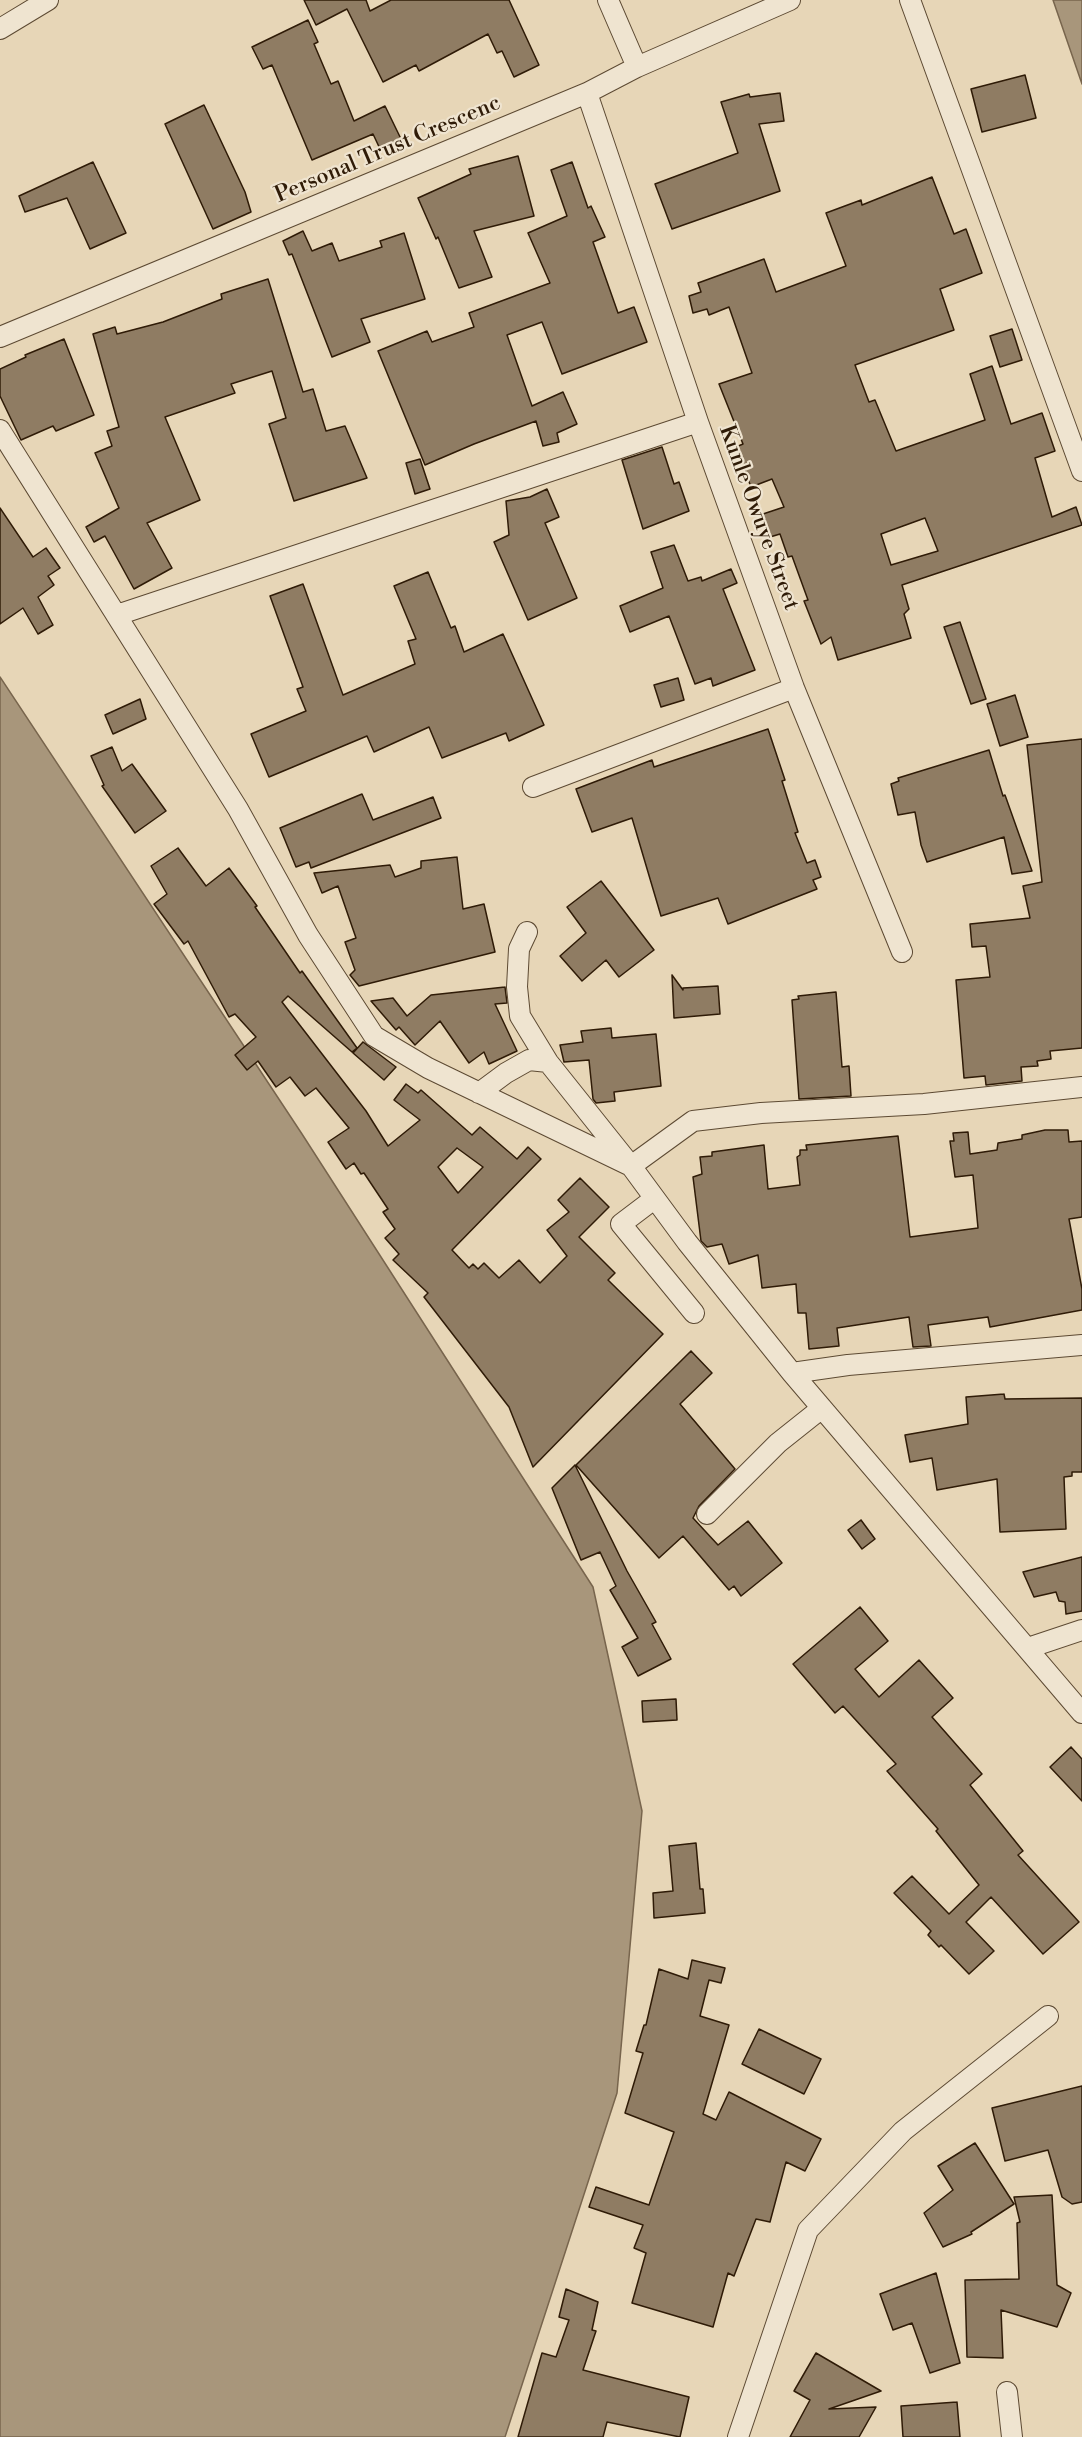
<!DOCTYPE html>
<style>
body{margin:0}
canvas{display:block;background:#e7d6b7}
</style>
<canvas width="1082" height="2437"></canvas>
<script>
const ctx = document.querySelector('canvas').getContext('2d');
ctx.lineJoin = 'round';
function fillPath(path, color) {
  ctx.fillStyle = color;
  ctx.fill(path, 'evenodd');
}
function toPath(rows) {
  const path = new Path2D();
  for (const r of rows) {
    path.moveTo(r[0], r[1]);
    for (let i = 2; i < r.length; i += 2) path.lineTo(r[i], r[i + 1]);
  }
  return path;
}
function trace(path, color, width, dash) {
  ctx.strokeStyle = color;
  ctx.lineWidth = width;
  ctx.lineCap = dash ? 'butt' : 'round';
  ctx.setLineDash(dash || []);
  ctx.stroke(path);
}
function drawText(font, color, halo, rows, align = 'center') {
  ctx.font = font + ' "Libre Bodoni",serif';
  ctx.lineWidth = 4.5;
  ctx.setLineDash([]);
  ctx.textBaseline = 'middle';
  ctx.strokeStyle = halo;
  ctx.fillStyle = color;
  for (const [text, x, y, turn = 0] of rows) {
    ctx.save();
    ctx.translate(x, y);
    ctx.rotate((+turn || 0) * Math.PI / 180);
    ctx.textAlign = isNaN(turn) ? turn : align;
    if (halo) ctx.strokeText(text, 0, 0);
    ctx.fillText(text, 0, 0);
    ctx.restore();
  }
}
const water = toPath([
 [1053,0,1082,0,1082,84,1053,0],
 [0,677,302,1134,593,1587,642,1811,617,2093,505,2437,0,2437,0,677]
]);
fillPath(water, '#a8967b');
trace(water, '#78654d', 1.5);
const building = toPath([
 [304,0,366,0,370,11,391,0,509,0,539,65,514,77,502,51,497,53,488,34,419,71,416,65,383,82,347,9,316,25,304,0],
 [308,20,318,42,314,44,331,84,338,81,354,121,385,106,402,141,381,151,373,134,312,160,272,65,263,69,252,47,308,20],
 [1025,75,1036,118,982,132,971,89,1025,75],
 [780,93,784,121,759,124,780,191,672,229,655,184,738,153,721,102,749,94,750,97,780,93],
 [204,105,245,192,251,212,213,229,165,124,204,105],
 [518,156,534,216,474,231,492,277,459,288,438,237,436,239,418,198,471,174,469,169,518,156],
 [93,162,126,233,90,249,67,198,25,212,19,196,93,162],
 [572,162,588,208,591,206,605,237,593,242,618,313,634,307,647,342,562,374,542,322,507,335,532,406,563,392,577,424,557,433,559,442,543,446,536,421,474,444,425,465,378,351,427,331,432,342,474,327,469,313,550,283,528,233,567,216,551,170,572,162],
 [932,177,954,234,966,229,982,273,940,289,954,330,855,365,869,402,875,400,896,451,985,420,970,374,992,366,1011,424,1042,413,1055,451,1035,458,1052,517,1076,507,1082,525,902,585,909,609,904,614,911,638,838,660,831,637,821,644,804,601,808,600,792,556,788,557,780,534,770,537,763,514,784,507,772,479,751,487,736,447,743,444,719,384,752,373,729,307,709,315,707,309,693,313,689,296,701,292,698,283,764,259,776,292,846,266,826,213,861,200,862,205,932,177],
 [925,518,938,551,891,565,881,534,925,518],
 [303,231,312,251,332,243,339,261,382,247,380,241,404,233,425,299,361,319,370,342,332,357,292,254,289,255,283,241,303,231],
 [268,279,303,392,313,389,326,431,345,426,367,478,294,501,269,424,286,418,272,371,231,384,235,393,165,417,200,500,147,523,172,568,134,589,105,536,94,542,86,527,119,508,95,453,112,446,107,431,119,427,93,334,115,327,117,334,163,322,222,299,221,294,268,279],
 [1012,329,1022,360,1000,367,990,336,1012,329],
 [64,339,94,415,56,431,53,426,21,440,0,396,0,369,26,357,25,355,64,339],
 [662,447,674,484,679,482,689,511,643,529,622,460,662,447],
 [420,459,430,489,415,494,406,463,420,459],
 [547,489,559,517,545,523,577,598,528,620,494,542,509,535,506,501,530,497,547,489],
 [0,508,33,557,46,548,60,568,48,576,54,585,38,597,53,625,38,634,23,608,0,624,0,508],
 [674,545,688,581,701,577,702,581,731,569,737,583,723,589,755,670,713,686,711,678,695,684,669,616,630,632,620,606,663,588,651,552,674,545],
 [428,572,451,628,455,626,464,652,503,634,544,725,509,741,506,733,442,758,429,727,374,752,367,736,269,777,251,734,306,711,297,689,303,687,270,596,303,584,343,695,415,664,408,641,416,639,394,586,428,572],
 [960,622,986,699,971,704,944,627,960,622],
 [678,678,684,700,661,707,654,685,678,678],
 [1015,695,1028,737,1000,746,987,704,1015,695],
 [140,699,146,719,113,734,105,715,140,699],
 [768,729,785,780,782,781,798,832,795,833,807,863,815,860,821,877,813,880,817,889,728,924,718,898,661,916,632,818,592,832,576,789,652,760,654,767,768,729],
 [1082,739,1082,1048,1050,1051,1051,1059,1037,1061,1038,1066,1021,1067,1022,1081,986,1085,985,1076,964,1078,956,980,990,977,986,946,972,947,970,924,1030,918,1023,886,1042,882,1027,745,1082,739],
 [112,747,122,771,132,764,166,811,135,833,102,786,104,785,91,756,112,747],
 [989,750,1003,796,1005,795,1032,871,1012,874,1004,837,927,862,921,845,915,812,898,815,891,784,899,781,898,778,989,750],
 [362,794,373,820,433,797,441,818,311,868,309,862,296,867,280,828,362,794],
 [178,848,206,886,229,868,257,906,255,907,300,973,302,971,357,1048,352,1052,288,996,282,1002,366,1111,388,1146,420,1120,394,1100,406,1084,418,1093,421,1090,472,1135,480,1127,517,1159,528,1147,541,1159,452,1250,469,1268,473,1264,478,1269,484,1263,499,1278,519,1260,540,1283,567,1256,547,1230,569,1212,558,1200,580,1178,609,1207,579,1237,615,1273,608,1280,663,1334,533,1467,509,1407,424,1297,428,1293,393,1260,399,1254,385,1238,395,1229,383,1212,388,1209,364,1173,361,1174,354,1163,346,1169,328,1142,349,1128,316,1088,305,1096,290,1077,276,1087,258,1061,247,1070,235,1055,256,1037,235,1014,229,1017,188,941,184,944,154,904,167,894,151,866,178,848],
 [457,1148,483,1167,458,1193,438,1167,457,1148],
 [457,857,463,909,484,904,495,952,359,986,350,975,355,970,345,942,356,938,338,886,322,893,314,873,390,865,395,877,421,868,421,861,457,857],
 [601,881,654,950,619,977,606,960,582,981,560,956,586,933,567,907,601,881],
 [672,975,683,990,683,988,718,986,720,1014,674,1018,672,975],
 [505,987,507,1003,495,1004,517,1051,489,1064,484,1052,469,1063,440,1021,415,1045,399,1027,396,1030,371,1001,393,998,407,1016,431,995,505,987],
 [836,992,842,1067,849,1066,851,1096,799,1099,792,1000,799,999,798,996,836,992],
 [611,1028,612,1038,656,1034,661,1086,614,1092,615,1101,596,1103,593,1099,589,1060,564,1062,560,1045,583,1042,581,1031,611,1028],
 [363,1042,396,1067,384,1080,353,1053,363,1042],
 [1045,1130,1068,1130,1069,1142,1082,1141,1082,1217,1069,1219,1082,1289,1082,1310,990,1327,988,1317,928,1325,931,1346,913,1347,909,1317,837,1328,839,1346,809,1349,806,1313,798,1313,796,1284,762,1288,758,1255,729,1264,722,1244,707,1247,701,1241,693,1177,702,1174,700,1157,712,1156,712,1152,764,1145,768,1189,800,1185,797,1157,800,1155,800,1150,807,1150,806,1145,898,1136,910,1237,978,1228,973,1175,955,1177,950,1141,954,1141,953,1133,968,1132,970,1154,997,1150,998,1143,1022,1139,1022,1135,1045,1130],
 [691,1351,712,1373,680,1404,735,1469,699,1506,693,1518,718,1545,748,1521,782,1563,741,1596,734,1586,729,1590,683,1536,659,1558,576,1465,691,1351],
 [1004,1394,1005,1399,1082,1398,1082,1472,1072,1472,1072,1476,1064,1477,1066,1529,1000,1532,997,1479,937,1490,932,1458,910,1462,905,1435,968,1424,966,1397,1004,1394],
 [575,1465,627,1571,656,1622,652,1624,671,1659,638,1676,622,1647,638,1638,610,1590,616,1586,600,1552,581,1560,552,1488,575,1465],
 [861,1520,875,1539,862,1549,848,1530,861,1520],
 [1082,1557,1082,1611,1066,1614,1065,1602,1059,1601,1056,1592,1034,1597,1023,1572,1082,1557],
 [860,1607,888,1641,855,1669,879,1697,919,1660,953,1698,932,1717,982,1774,970,1785,1023,1851,1018,1855,1079,1922,1043,1954,991,1897,966,1922,994,1951,969,1974,941,1945,939,1947,928,1935,931,1931,894,1893,912,1876,949,1914,979,1885,936,1831,938,1829,887,1771,896,1764,843,1706,835,1713,793,1664,860,1607],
 [676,1699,677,1720,643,1722,642,1701,676,1699],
 [1071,1747,1082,1759,1082,1801,1050,1767,1071,1747],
 [696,1843,700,1889,703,1889,705,1913,654,1918,653,1893,673,1891,669,1846,696,1843],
 [692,1960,725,1968,721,1983,709,1980,700,2016,729,2025,703,2114,716,2120,729,2092,821,2139,805,2171,786,2162,770,2222,756,2219,734,2276,728,2273,713,2327,632,2303,646,2253,634,2248,643,2225,589,2207,596,2187,649,2205,674,2132,625,2113,643,2053,636,2051,644,2025,646,2025,659,1969,688,1979,692,1960],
 [759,2029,821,2059,804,2094,742,2064,759,2029],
 [1082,2086,1082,2202,1072,2204,1062,2197,1048,2150,1005,2161,992,2108,1082,2086],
 [975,2143,1014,2204,971,2232,972,2234,943,2247,924,2213,953,2190,938,2166,975,2143],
 [1052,2195,1057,2285,1071,2293,1057,2327,1001,2310,1003,2358,967,2357,965,2280,1019,2279,1017,2223,1020,2222,1014,2197,1052,2195],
 [936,2273,960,2363,930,2373,912,2323,893,2330,880,2294,936,2273],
 [566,2289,598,2302,592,2330,596,2331,583,2370,689,2397,680,2437,607,2422,603,2437,518,2437,542,2353,556,2357,569,2320,559,2317,566,2289],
 [816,2353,881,2391,829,2409,876,2407,859,2437,790,2437,810,2400,794,2391,816,2353],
 [957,2402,960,2437,903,2437,901,2406,957,2402]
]);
fillPath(building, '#8f7c63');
trace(building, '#2f1b07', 1.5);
const minor = toPath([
 [608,0,637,67],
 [910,0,1082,471],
 [0,29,48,0],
 [587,93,698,422,794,688,902,952],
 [0,337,587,93,637,67,790,0],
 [0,430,238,809,308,935,374,1036,428,1068,631,1166,687,1242,792,1373,1082,1713],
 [117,615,698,422],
 [533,787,794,688],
 [527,932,519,949,517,987,520,1016,548,1062,631,1166,693,1121,761,1113,924,1104,1082,1087],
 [479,1093,506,1073,529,1060,548,1062],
 [654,1199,621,1224,694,1313],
 [792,1373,848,1365,1082,1345],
 [707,1514,778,1443,822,1408],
 [1028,1648,1082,1630],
 [1007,2392,1012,2437],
 [738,2437,808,2230,903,2131,1048,2016]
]);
trace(minor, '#5d4a33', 22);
trace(minor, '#efe4d0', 20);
drawText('22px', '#2f1b07', '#efe4d0', [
 ["Personal Trust Crescenc",388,150,-23],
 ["Kunle Owuye Street",758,518,70]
]);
</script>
